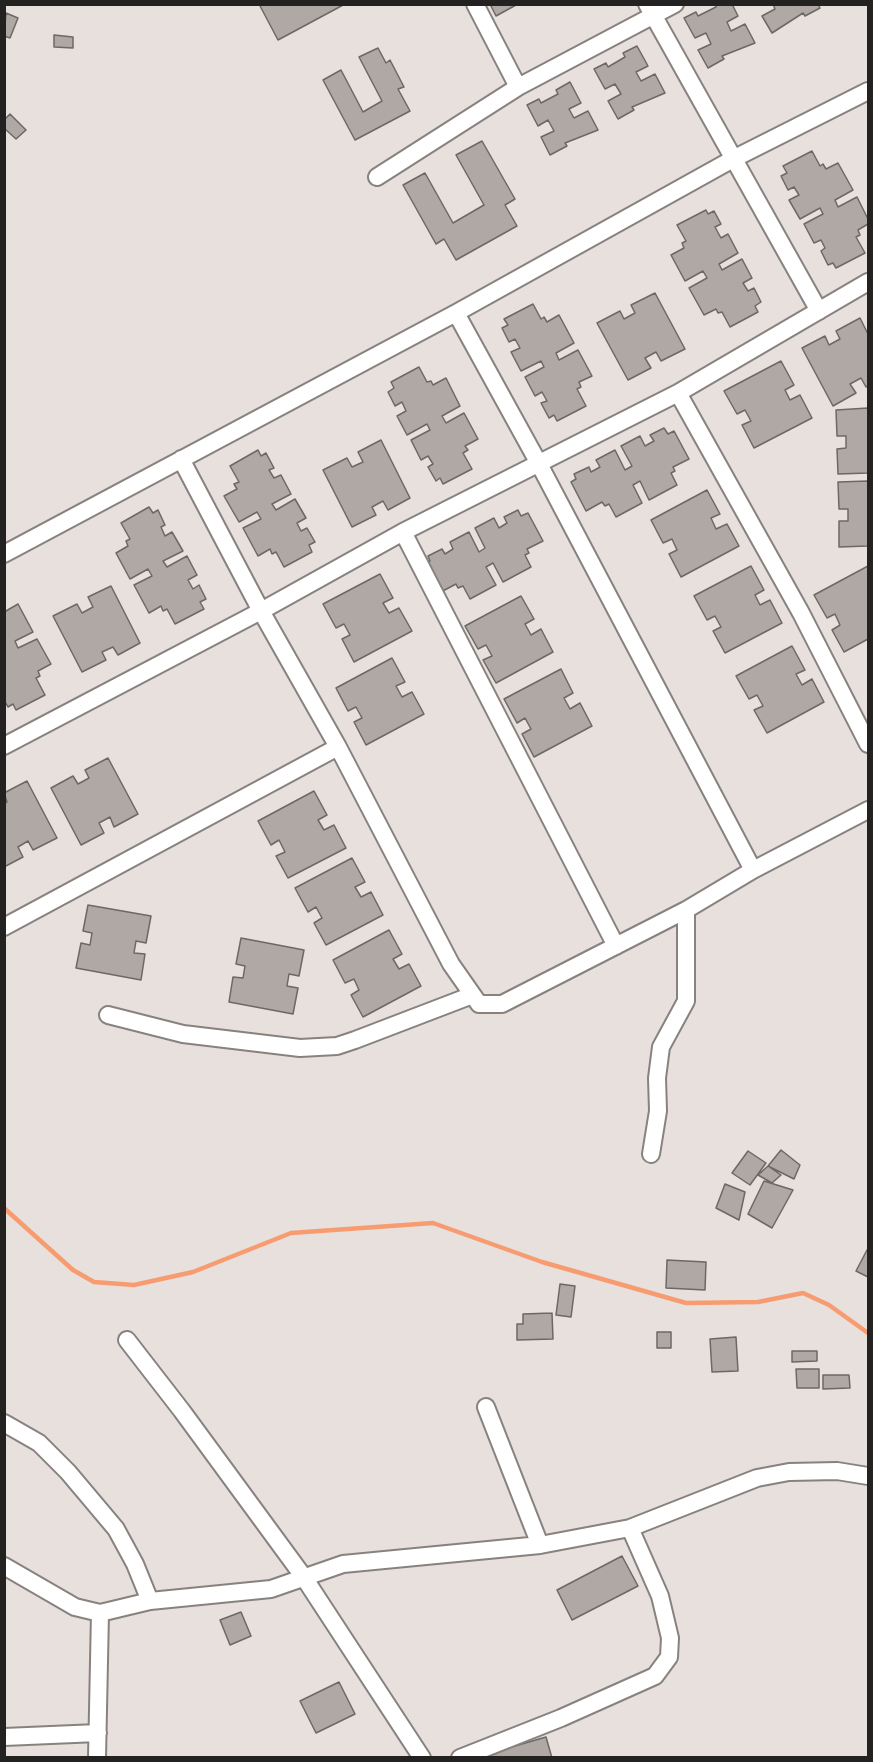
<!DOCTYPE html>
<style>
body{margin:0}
#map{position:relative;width:873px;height:1762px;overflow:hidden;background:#e7e0dd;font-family:"IBM Plex Serif",serif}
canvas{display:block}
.frame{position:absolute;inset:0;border:6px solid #242221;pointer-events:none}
</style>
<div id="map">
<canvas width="873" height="1762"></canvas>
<div class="frame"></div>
</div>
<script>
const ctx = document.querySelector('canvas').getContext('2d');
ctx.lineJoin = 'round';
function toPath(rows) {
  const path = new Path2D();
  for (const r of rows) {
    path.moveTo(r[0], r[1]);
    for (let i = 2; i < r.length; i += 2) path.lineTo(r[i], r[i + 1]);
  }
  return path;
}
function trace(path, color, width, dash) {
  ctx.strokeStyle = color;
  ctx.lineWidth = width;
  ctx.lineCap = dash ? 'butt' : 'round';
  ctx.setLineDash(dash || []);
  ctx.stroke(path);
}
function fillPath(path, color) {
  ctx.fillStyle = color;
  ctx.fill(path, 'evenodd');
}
trace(toPath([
 [4,1208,73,1270,94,1282,134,1285,193,1272,291,1233,433,1223,542,1262,686,1303,758,1302,803,1293,829,1305,868,1333]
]), '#f79c70', 4.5);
const building = toPath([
 [259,4,345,4,278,40,259,4],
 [490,4,516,4,516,5,496,16,490,4],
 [715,4,732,4,738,16,727,22,731,31,745,24,755,43,722,56,724,59,708,68,698,50,711,44,706,33,695,38,684,18,696,12,698,16,716,7,715,4],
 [773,4,818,4,820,8,805,16,803,13,772,33,762,16,775,9,773,4],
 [6,13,18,18,10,38,4,36,6,13],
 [54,35,73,37,73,48,54,47,54,35],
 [637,46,648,66,636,72,641,81,655,74,665,93,632,107,634,110,618,119,608,101,621,94,615,84,605,89,594,69,606,63,608,67,625,57,623,53,637,46],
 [378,48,386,63,390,60,404,87,398,89,410,111,355,140,323,80,341,70,363,112,382,101,359,57,378,48],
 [570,82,581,103,569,109,574,118,588,111,598,130,565,143,567,146,550,155,541,137,554,131,548,120,538,126,527,105,539,99,541,103,558,94,556,90,570,82],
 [10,114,26,130,16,139,4,128,4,120,10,114],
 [482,141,515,199,505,205,517,226,456,260,444,239,436,244,403,185,425,173,453,223,484,205,456,155,482,141],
 [812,151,820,166,823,164,826,169,838,163,853,190,835,200,838,207,857,197,868,219,868,224,858,230,860,235,856,237,865,253,836,268,833,263,828,265,821,251,825,248,821,240,814,243,804,224,823,214,820,208,800,219,789,200,799,195,794,187,788,190,781,176,787,173,783,166,812,151],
 [706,210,708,214,714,211,721,224,715,227,721,238,728,234,738,253,719,264,722,270,742,259,752,278,743,283,748,291,754,288,761,302,755,306,758,312,730,327,722,312,718,313,716,309,704,315,689,288,707,278,703,271,685,281,671,255,684,248,682,243,686,241,677,225,706,210],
 [655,293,685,349,661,361,656,352,645,358,651,368,628,380,597,323,620,311,624,319,635,313,631,305,655,293],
 [533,304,541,319,544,317,547,322,559,315,574,343,556,353,559,360,578,350,592,376,579,382,581,387,577,389,586,406,557,421,554,415,549,418,541,403,547,401,542,392,535,396,525,377,544,367,541,361,521,371,511,352,520,348,515,339,509,342,502,328,508,325,504,319,533,304],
 [860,318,868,334,868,386,866,387,861,378,850,384,856,393,833,406,802,348,825,336,829,345,840,339,836,331,860,318],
 [781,361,794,385,785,390,790,400,800,395,812,418,754,448,742,425,751,421,745,410,737,414,724,391,781,361],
 [419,367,427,382,431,381,433,385,446,378,460,406,442,416,446,423,464,413,478,439,465,446,468,450,463,453,472,469,443,484,440,478,436,481,428,467,433,464,428,456,421,460,411,440,430,430,427,424,407,435,397,416,406,411,402,402,395,406,388,392,394,388,391,382,419,367],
 [868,408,868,473,838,474,837,449,846,448,846,436,837,436,836,410,868,408],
 [664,428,668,434,674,431,689,459,673,467,675,471,671,473,677,485,649,500,640,481,633,485,642,503,616,517,609,504,605,506,602,502,586,511,571,482,576,479,574,474,589,467,591,472,600,467,596,460,615,450,625,470,632,466,621,446,640,436,645,446,654,441,650,435,664,428],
 [381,440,410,498,388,510,383,501,372,507,376,515,352,527,323,470,347,458,352,467,363,462,358,452,381,440],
 [258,450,261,456,266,453,274,468,269,470,274,478,281,475,291,494,272,504,276,510,295,499,306,518,297,523,301,531,307,528,315,542,309,545,312,552,284,567,276,552,272,554,270,549,258,556,243,528,261,519,257,512,239,522,224,496,237,489,234,484,239,482,230,466,258,450],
 [868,481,868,546,839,547,839,521,848,521,848,509,839,509,838,482,868,481],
 [707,490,720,514,711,518,716,529,727,524,739,546,681,577,669,554,677,550,672,539,663,543,651,520,707,490],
 [149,507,153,513,158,510,165,525,161,527,165,536,172,532,183,551,163,561,167,567,187,556,197,575,188,580,193,589,199,585,206,599,200,602,204,609,175,624,167,609,163,611,161,606,149,613,134,585,152,576,148,569,130,579,116,553,128,546,126,541,130,539,121,523,149,507],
 [518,510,521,516,528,513,543,541,527,549,529,553,525,555,531,567,503,582,493,563,486,567,496,585,470,599,463,586,458,588,456,584,439,593,425,564,430,561,428,556,442,549,445,554,453,549,450,542,469,532,479,552,485,548,475,528,494,518,499,528,507,523,504,517,518,510],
 [751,566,764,590,755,595,760,605,770,600,782,623,725,653,713,631,721,627,715,616,707,620,694,596,751,566],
 [868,566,868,639,844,652,832,630,840,625,835,614,827,618,814,595,868,566],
 [380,574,393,598,383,603,389,613,399,608,412,631,354,662,342,639,350,635,344,624,336,628,323,604,380,574],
 [111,586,140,643,118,655,113,647,102,652,106,660,82,672,53,616,77,604,82,613,93,607,88,597,111,586],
 [521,596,534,619,525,624,531,635,541,629,553,652,496,683,483,660,492,656,486,645,478,649,465,626,521,596],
 [18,604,33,632,15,641,18,648,37,639,51,664,38,671,40,676,36,678,45,695,16,710,13,704,8,707,4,700,4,609,6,611,18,604],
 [792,646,805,670,796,674,802,685,812,679,824,702,767,733,754,710,763,706,757,695,749,699,736,676,792,646],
 [392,658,405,682,396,686,402,697,412,692,424,714,366,745,354,722,362,718,356,707,348,711,336,688,392,658],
 [561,669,573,693,564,698,570,709,580,703,592,726,534,757,522,734,531,729,525,718,517,723,504,699,561,669],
 [108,758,138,814,114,827,110,817,99,823,104,833,81,845,51,788,73,776,78,784,89,778,85,770,108,758],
 [27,781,57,838,33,850,28,841,18,847,23,857,4,867,4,804,7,802,4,793,27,781],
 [314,791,327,815,318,820,324,830,334,825,346,848,288,878,276,856,285,852,279,840,271,845,258,821,314,791],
 [352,858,365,882,355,887,361,897,371,892,383,915,326,945,314,923,322,918,316,907,308,912,295,888,352,858],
 [88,905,151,916,146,943,136,941,134,953,145,954,141,980,76,968,81,943,90,945,92,933,83,931,88,905],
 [389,930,402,954,393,959,399,969,409,964,421,986,363,1017,351,995,359,990,354,979,345,983,333,960,389,930],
 [241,938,304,950,299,976,289,974,287,986,298,988,293,1014,229,1002,233,977,243,978,245,966,236,964,241,938],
 [781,1150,800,1165,794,1179,768,1166,781,1150],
 [748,1151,766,1163,750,1185,732,1173,748,1151],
 [768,1166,781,1175,772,1183,758,1175,768,1166],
 [764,1181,793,1190,772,1228,748,1214,764,1181],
 [725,1184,745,1192,739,1220,716,1208,725,1184],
 [867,1250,868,1251,868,1277,856,1271,867,1250],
 [667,1260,706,1262,705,1290,666,1288,667,1260],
 [560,1284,575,1286,571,1317,556,1315,560,1284],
 [552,1313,553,1339,517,1340,517,1324,523,1324,523,1314,552,1313],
 [657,1332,671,1332,671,1348,657,1348,657,1332],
 [736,1337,738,1371,712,1372,710,1339,736,1337],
 [792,1351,817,1351,817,1361,792,1362,792,1351],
 [796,1369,819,1369,819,1388,797,1388,796,1369],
 [823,1375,849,1375,850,1388,823,1389,823,1375],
 [622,1556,638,1586,572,1620,557,1590,622,1556],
 [241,1612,251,1636,230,1645,220,1620,241,1612],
 [339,1682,355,1714,316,1733,300,1701,339,1682],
 [546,1737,552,1758,484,1758,484,1755,546,1737]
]);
fillPath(building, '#afa8a5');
trace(building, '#6d6865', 1.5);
const minor = toPath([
 [475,4,518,87],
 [647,4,819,311],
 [377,177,518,87,675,4],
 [456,313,538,462,753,870],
 [678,393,801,613,868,744],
 [181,459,261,611,338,747,451,964,479,1004,502,1004,686,910,753,870,868,810],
 [403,532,616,946],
 [4,554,456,313,733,159,868,91],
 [4,746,261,611,403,532,678,393,868,282],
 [4,927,338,747],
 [108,1015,183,1034,300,1048,337,1046,355,1040,470,996],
 [651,1154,658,1111,657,1078,661,1047,686,1001,686,910],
 [127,1340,182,1411,303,1576,422,1758],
 [486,1407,540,1545],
 [4,1423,39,1443,68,1472,116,1529,135,1564,150,1601],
 [4,1566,75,1607,100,1613,150,1601,271,1589,343,1564,540,1545,630,1528,757,1478,789,1472,837,1471,868,1476],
 [4,1737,98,1733],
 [97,1758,100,1613],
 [460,1758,561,1718,655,1676,669,1657,670,1638,660,1596,630,1528]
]);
trace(minor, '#88827f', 20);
trace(minor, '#fff', 16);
</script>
